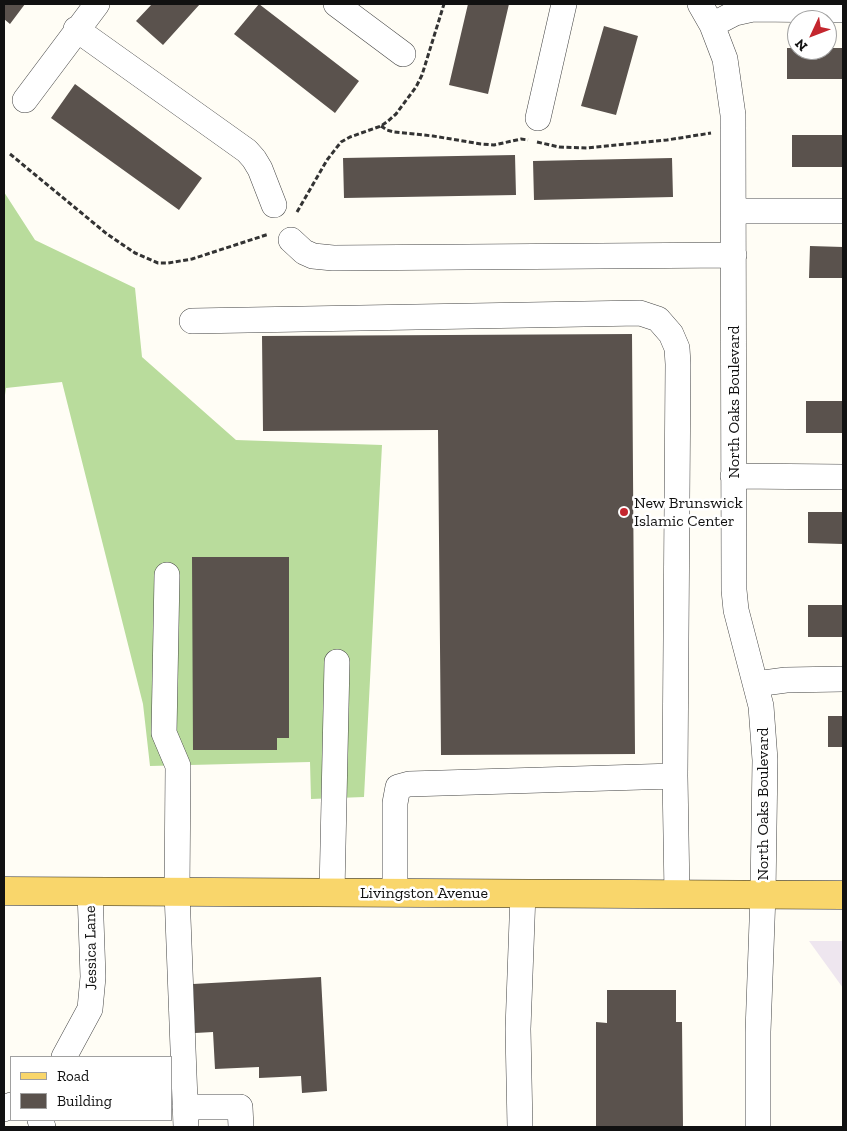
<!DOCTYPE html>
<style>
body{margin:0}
#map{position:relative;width:847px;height:1131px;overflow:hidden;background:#fffdf5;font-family:"Zilla Slab",serif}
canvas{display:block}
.frame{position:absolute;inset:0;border:5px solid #111;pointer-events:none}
.legend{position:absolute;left:10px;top:1056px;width:162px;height:65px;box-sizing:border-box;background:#fff;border:1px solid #a0a0a0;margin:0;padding:6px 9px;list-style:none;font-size:15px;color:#111}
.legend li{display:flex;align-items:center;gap:10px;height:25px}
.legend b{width:25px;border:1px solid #a0a0a0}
.north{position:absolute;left:787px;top:10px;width:50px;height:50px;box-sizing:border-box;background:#fff;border:1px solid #a0a0a0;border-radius:50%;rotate:227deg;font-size:14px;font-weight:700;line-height:20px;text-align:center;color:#111}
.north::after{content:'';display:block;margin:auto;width:18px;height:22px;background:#c4262e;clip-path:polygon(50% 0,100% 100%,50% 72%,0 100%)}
</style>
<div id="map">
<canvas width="847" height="1131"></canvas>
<div class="frame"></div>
<ul class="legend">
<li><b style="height:6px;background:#f9d66b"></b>Road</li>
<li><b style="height:14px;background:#5a524d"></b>Building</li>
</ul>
<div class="north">N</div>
</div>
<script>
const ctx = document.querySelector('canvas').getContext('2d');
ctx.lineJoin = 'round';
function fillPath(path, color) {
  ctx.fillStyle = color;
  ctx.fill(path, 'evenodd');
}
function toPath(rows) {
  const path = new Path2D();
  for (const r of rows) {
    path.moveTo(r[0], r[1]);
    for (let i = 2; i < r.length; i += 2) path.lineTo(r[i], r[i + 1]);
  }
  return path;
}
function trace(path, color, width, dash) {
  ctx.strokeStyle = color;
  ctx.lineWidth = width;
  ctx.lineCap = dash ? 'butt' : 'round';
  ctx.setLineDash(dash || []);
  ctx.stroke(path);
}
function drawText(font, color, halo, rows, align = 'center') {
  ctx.font = font + ' "Zilla Slab",serif';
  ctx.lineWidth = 5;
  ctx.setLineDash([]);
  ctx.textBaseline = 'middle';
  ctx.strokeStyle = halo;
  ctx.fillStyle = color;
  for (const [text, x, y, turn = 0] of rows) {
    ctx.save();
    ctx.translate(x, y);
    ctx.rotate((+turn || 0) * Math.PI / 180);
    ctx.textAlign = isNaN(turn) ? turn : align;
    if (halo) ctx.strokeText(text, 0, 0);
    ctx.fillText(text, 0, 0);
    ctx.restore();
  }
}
fillPath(toPath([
 [809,941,843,941,843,988]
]), '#eee6ef');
fillPath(toPath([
 [4,192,35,240,135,288,142,357,236,440,382,445,364,797,311,799,310,762,150,766,143,704,62,382,6,388,4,402]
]), '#b9dc9c');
fillPath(toPath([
 [4,4,25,4,10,24,4,19],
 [152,4,200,4,163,45,136,21],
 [259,4,359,81,335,113,234,34],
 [468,4,509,4,488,94,449,85],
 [604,26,638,36,616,115,581,106],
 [787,48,797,48,797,50,827,50,827,48,843,48,843,79,787,79],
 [75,84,202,178,179,210,51,118],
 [792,135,843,135,843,167,792,167],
 [515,155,516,195,344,198,343,158],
 [672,158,673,197,534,200,533,161],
 [810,246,843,247,843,278,809,278],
 [632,334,635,754,441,755,438,430,263,431,262,336],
 [806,401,843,401,843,433,806,433],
 [808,512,843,512,843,544,808,543],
 [192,557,289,557,289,738,277,738,277,750,193,750],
 [808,605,843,605,843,637,808,637],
 [828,716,843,716,843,747,828,747],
 [321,977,327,1091,302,1093,301,1076,259,1078,259,1067,215,1069,213,1032,195,1033,193,984],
 [607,990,676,990,676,1022,682,1022,683,1127,596,1127,596,1022,607,1023]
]), '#5a524d');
const minor = toPath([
 [336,4,403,54],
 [700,4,712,25,725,59,733,115,734,590,736,610,761,706,765,760,763,894,758,1032,758,1127],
 [712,25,735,13,753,9,843,10],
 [76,29,247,151,254,159,260,169,274,205],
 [25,100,97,4],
 [538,118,564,4],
 [734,211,843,211],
 [291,240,304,252,313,256,333,258,734,255],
 [192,321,640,313,658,319,671,334,677,348,678,364,675,776,677,894],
 [733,476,843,477],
 [167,575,164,733,178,766,177,892,186,1127],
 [756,684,786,680,843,679],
 [332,892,337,662],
 [395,893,395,803,398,787,409,784,675,776],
 [64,1057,90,1009,93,977,90,891],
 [185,1107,240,1107,241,1127],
 [4,1109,11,1105],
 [40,1120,43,1127],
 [520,1127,518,1029,523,893]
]);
const major = toPath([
 [4,891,843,895]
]);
trace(minor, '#444', 26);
trace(major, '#222', 29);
trace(toPath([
 [381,126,387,130,394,132,433,136,481,144,494,145,521,139,528,140],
 [537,142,559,147,587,148,667,140,711,133],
 [10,154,107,234,135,253,158,263,168,263,192,259,269,234],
 [297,212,327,160,341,142,350,137,381,126,388,121,396,114,416,87,422,75,444,4]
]), '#333', 3, [5, 2.5]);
trace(minor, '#fff', 25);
trace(major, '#f9d66b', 28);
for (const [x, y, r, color] of [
 [624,512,5,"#c4262e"]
]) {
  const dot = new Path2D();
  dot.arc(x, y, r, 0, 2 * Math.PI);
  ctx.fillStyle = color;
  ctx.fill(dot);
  trace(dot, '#fff', 2);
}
drawText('16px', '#111', '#fff', [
 ["North Oaks Boulevard",734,402,-90],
 ["North Oaks Boulevard",763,804,-90],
 ["Livingston Avenue",424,893],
 ["Jessica Lane",91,948,-91]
]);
drawText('16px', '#111', '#fff', [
 ["New Brunswick",634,503],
 ["Islamic Center",634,521]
], 'left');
</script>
